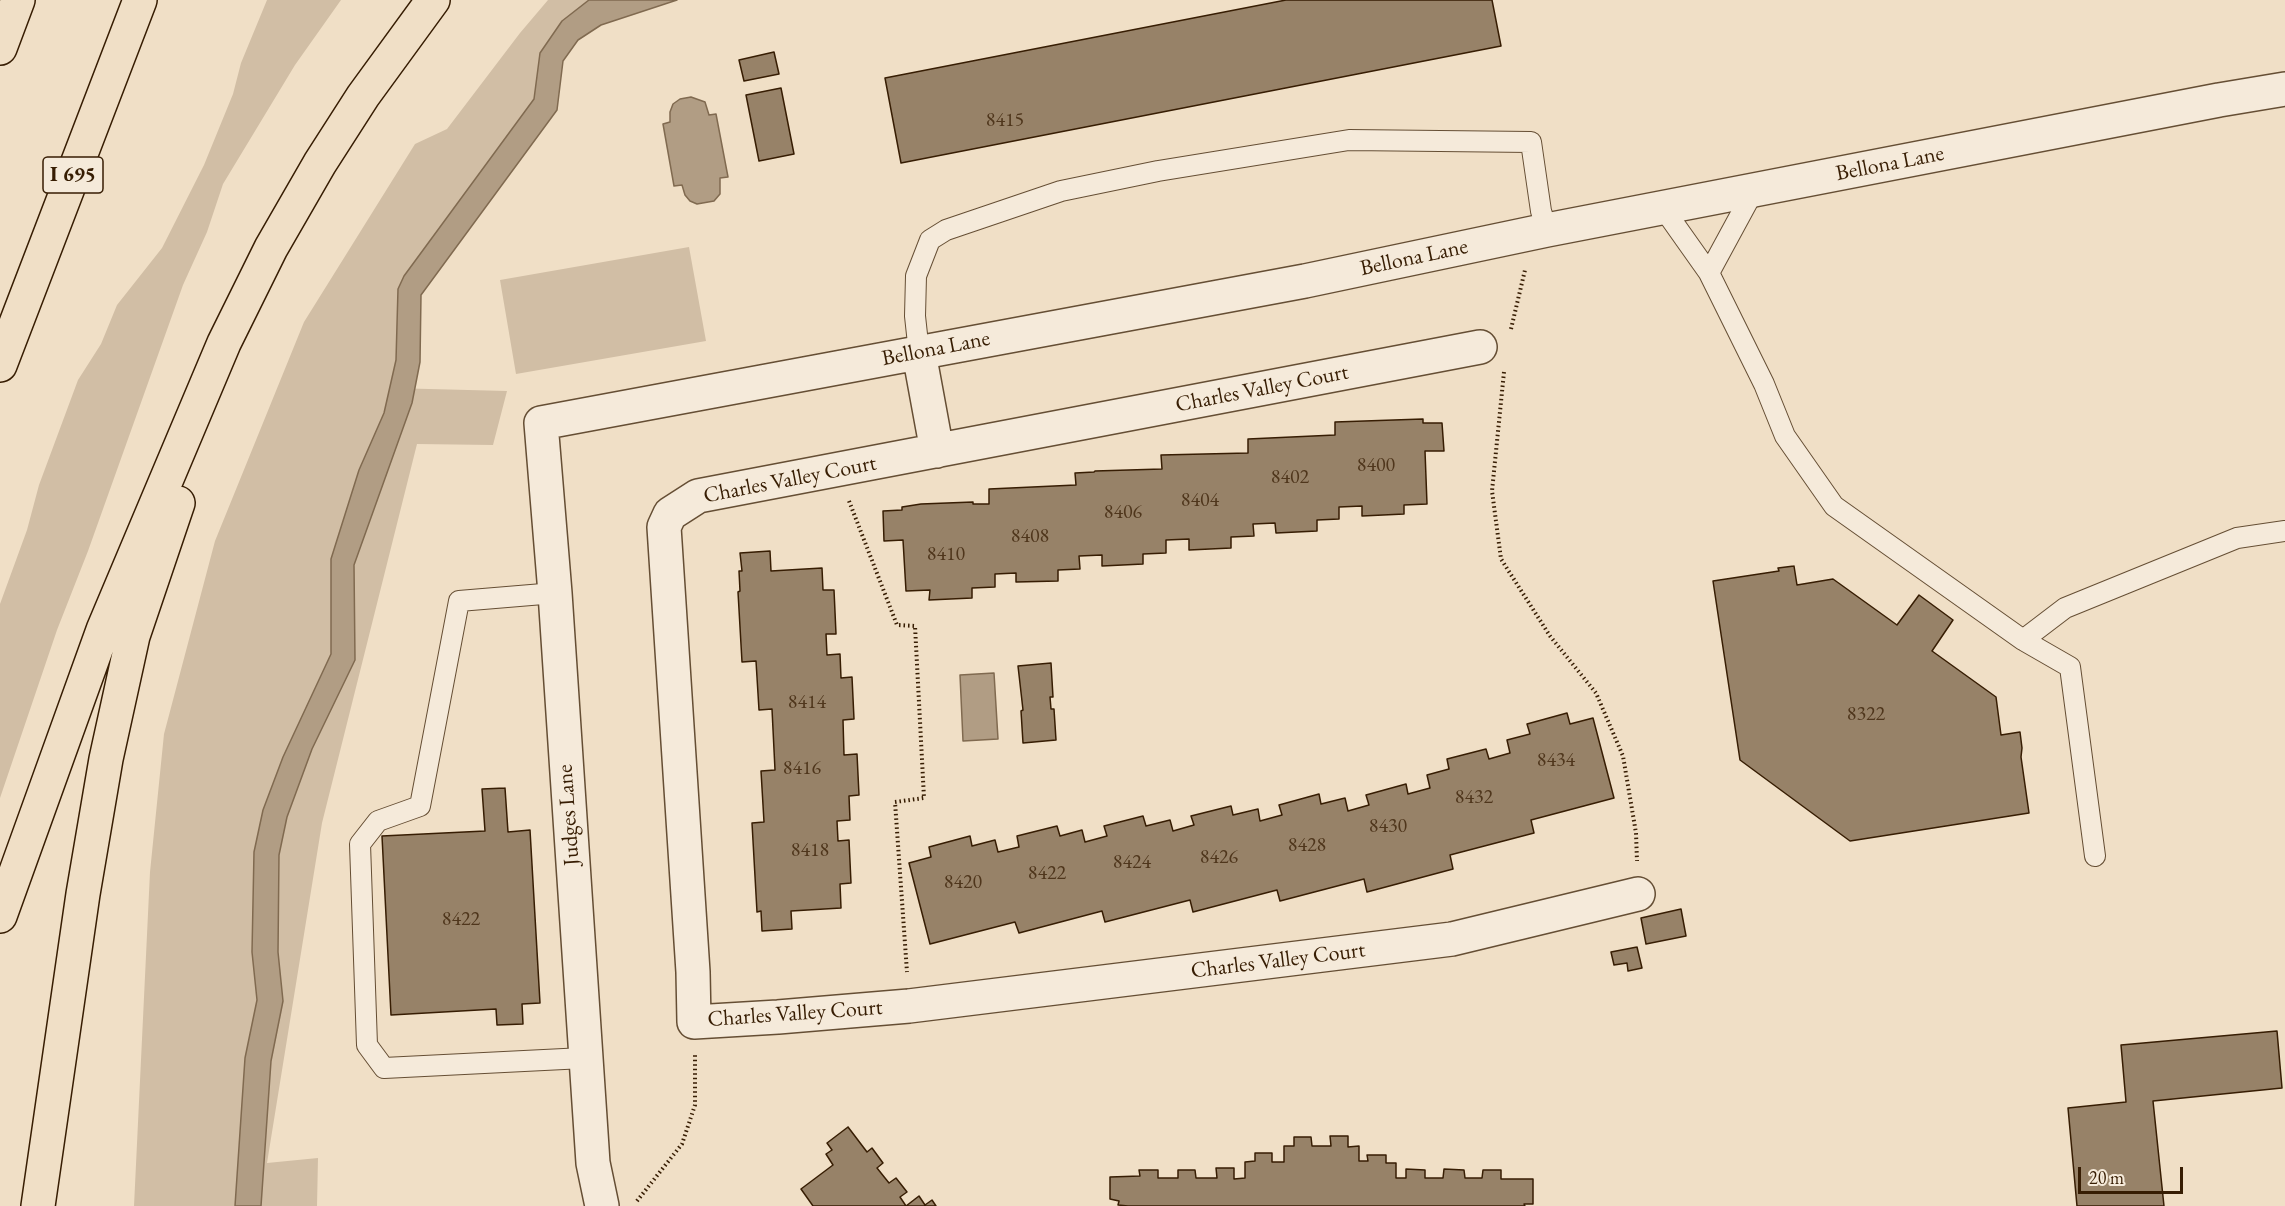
<!DOCTYPE html>
<style>
body{margin:0}
#map{position:relative;width:2285px;height:1206px;overflow:hidden;background:#f0dfc6;font-family:"EB Garamond",serif}
canvas{display:block}
.scale{position:absolute;left:2078px;top:1167px;width:105px;height:27px;box-sizing:border-box;border:3px solid #371d03;border-top:0;padding-left:8px;font-size:18px;line-height:21px;white-space:nowrap;color:#371d03;-webkit-text-stroke:4px #f5eada;paint-order:stroke}
</style>
<div id="map">
<canvas width="2285" height="1206"></canvas>
<div class="scale">20 m</div>
</div>
<script>
const ctx = document.querySelector('canvas').getContext('2d');
ctx.lineJoin = 'round';
function fillPath(path, color) {
  ctx.fillStyle = color;
  ctx.fill(path, 'evenodd');
}
function toPath(rows) {
  const path = new Path2D();
  for (const r of rows) {
    path.moveTo(r[0], r[1]);
    for (let i = 2; i < r.length; i += 2) path.lineTo(r[i], r[i + 1]);
  }
  return path;
}
function trace(path, color, width, dash) {
  ctx.strokeStyle = color;
  ctx.lineWidth = width;
  ctx.lineCap = dash ? 'butt' : 'round';
  ctx.setLineDash(dash || []);
  ctx.stroke(path);
}
function drawText(font, color, halo, rows, align = 'center') {
  ctx.font = font + ' "EB Garamond",serif';
  ctx.lineWidth = 4.5;
  ctx.setLineDash([]);
  ctx.textBaseline = 'middle';
  ctx.strokeStyle = halo;
  ctx.fillStyle = color;
  for (const [text, x, y, turn = 0] of rows) {
    ctx.save();
    ctx.translate(x, y);
    ctx.rotate((+turn || 0) * Math.PI / 180);
    ctx.textAlign = isNaN(turn) ? turn : align;
    if (halo) ctx.strokeText(text, 0, 0);
    ctx.fillText(text, 0, 0);
    ctx.restore();
  }
}
fillPath(toPath([
 [267,0,341,0,295,65,223,184,207,232,183,285,88,551,57,630,0,798,0,604,27,530,39,485,78,380,101,344,117,305,162,248,204,165,233,94,241,63],
 [548,0,589,0,562,21,540,53,534,99,404,276,398,289,396,360,390,388,507,391,493,445,417,444,322,823,267,1163,318,1158,317,1206,134,1206,150,872,164,734,215,541,304,322,415,144,447,129,520,33],
 [689,247,706,341,516,374,500,280]
]), '#d1bea5');
const water = toPath([
 [589,0,677,0,601,25,578,40,563,61,557,110,421,295,420,362,412,403,354,565,355,660,312,749,287,817,279,855,278,952,283,1001,271,1061,261,1206,235,1206,245,1058,257,1000,252,952,254,852,263,810,283,757,331,654,331,559,359,470,384,413,396,360,398,289,404,276,534,99,540,53,562,21,589,0],
 [691,97,705,102,709,115,716,114,728,177,720,178,720,194,714,201,697,204,690,201,685,195,682,185,674,186,663,124,670,122,670,112,673,104,680,99,691,97],
 [994,673,998,739,963,741,960,675,994,673]
]);
fillPath(water, '#b19d84');
trace(water, '#806a50', 1.5);
const building = toPath([
 [1286,0,1492,0,1501,46,901,163,885,78,1286,0],
 [774,52,779,74,744,81,739,60,774,52],
 [781,88,794,154,759,161,746,95,781,88],
 [1423,419,1423,423,1442,423,1444,451,1425,451,1427,504,1404,505,1404,514,1362,516,1362,506,1339,507,1339,519,1317,520,1317,531,1276,533,1275,523,1253,524,1254,536,1231,537,1231,548,1189,550,1189,539,1166,540,1166,553,1143,554,1143,564,1102,566,1102,555,1079,556,1080,569,1058,570,1058,581,1016,582,1016,573,995,574,995,587,972,588,972,598,929,600,930,590,906,591,903,540,884,541,883,511,902,510,902,507,921,504,973,502,973,504,989,504,989,489,1076,485,1075,473,1094,472,1095,471,1162,469,1161,455,1248,453,1248,439,1335,435,1335,422,1423,419],
 [770,551,771,571,822,568,823,590,834,590,836,634,826,634,827,655,840,654,841,678,852,677,854,719,843,720,844,755,857,754,859,795,849,796,850,820,837,821,838,841,849,840,851,883,840,884,841,908,791,911,792,929,762,931,761,911,757,912,752,823,764,822,761,771,775,770,772,709,759,710,756,661,742,662,738,592,740,591,739,571,742,571,740,553,770,551],
 [1794,566,1797,585,1833,579,1897,625,1919,595,1953,620,1932,651,1996,697,2001,735,2020,732,2022,748,2021,757,2029,813,1850,841,1740,760,1713,581,1779,571,1778,568,1794,566],
 [1051,663,1053,697,1050,697,1051,709,1054,709,1056,740,1023,743,1021,711,1023,710,1018,666,1051,663],
 [1567,713,1570,724,1593,718,1614,798,1531,820,1534,833,1450,855,1453,869,1367,892,1364,879,1280,901,1277,890,1193,912,1190,900,1105,922,1102,911,1019,933,1015,922,930,944,909,863,931,857,929,847,970,836,972,846,995,840,998,852,1019,847,1017,836,1057,826,1060,836,1082,830,1085,842,1107,836,1104,826,1143,816,1146,826,1170,820,1173,831,1194,825,1191,816,1231,806,1233,815,1258,809,1260,821,1282,815,1279,805,1319,794,1321,804,1345,798,1348,811,1369,805,1366,795,1406,784,1408,794,1430,788,1427,775,1449,769,1447,759,1486,749,1489,759,1510,753,1507,740,1530,734,1527,724,1567,713],
 [505,788,508,832,530,830,540,1003,522,1004,523,1024,497,1025,496,1009,391,1015,382,836,485,831,482,789,505,788],
 [1681,909,1686,936,1646,944,1641,918,1681,909],
 [1637,947,1642,968,1628,971,1627,963,1614,965,1611,952,1637,947],
 [2277,1031,2282,1088,2153,1101,2164,1206,2077,1206,2068,1108,2126,1102,2121,1045,2277,1031],
 [848,1127,867,1152,872,1148,883,1163,877,1168,889,1183,896,1178,907,1192,900,1197,906,1206,919,1196,925,1205,932,1200,936,1206,813,1206,801,1189,833,1165,826,1154,832,1150,827,1143,848,1127],
 [1330,1136,1348,1136,1348,1147,1359,1146,1359,1161,1368,1161,1367,1155,1386,1155,1386,1163,1396,1163,1396,1178,1406,1178,1406,1169,1425,1170,1425,1178,1443,1178,1444,1169,1464,1170,1465,1178,1482,1178,1483,1170,1501,1170,1501,1179,1533,1179,1533,1204,1524,1204,1525,1206,1128,1206,1118,1205,1119,1201,1110,1199,1110,1177,1140,1176,1139,1170,1158,1170,1158,1178,1178,1178,1178,1170,1195,1170,1196,1178,1217,1178,1216,1168,1234,1168,1234,1179,1245,1178,1245,1162,1255,1161,1255,1153,1272,1153,1272,1162,1284,1162,1284,1146,1294,1146,1294,1137,1311,1137,1312,1146,1331,1146,1330,1136]
]);
fillPath(building, '#978268');
trace(building, '#371d03', 1.5);
const lane = toPath([
 [1663,208,1709,273,1764,384,1785,436,1834,506,2023,640,2070,667,2095,856],
 [1709,273,1754,190],
 [919,353,915,316,916,276,930,240,946,230,1061,191,1158,171,1349,140,1531,142,1541,211,1547,230],
 [555,593,459,601,420,806,378,821,360,844,367,1045,384,1068,584,1058],
 [2023,640,2065,608,2237,538,2285,531]
]);
const street = toPath([
 [1480,347,698,496,670,514,664,527,693,972,694,1022,778,1017,909,1006,1452,939,1638,894],
 [919,353,937,451],
 [602,1206,593,1163,555,593,541,423,1305,281,1547,230,2219,100,2285,89]
]);
const highway = toPath([
 [0,48,18,0],
 [0,365,140,0],
 [0,916,103,630,224,343,271,248,320,163,363,96,433,0],
 [38,1206,83,894,106,759,133,636,178,503]
]);
trace(lane, '#654e34', 22);
trace(street, '#654e34', 36);
trace(highway, '#371d03', 36);
trace(toPath([
 [1511,329,1525,270],
 [1504,372,1492,491,1501,559,1550,636,1596,693,1623,756,1636,833,1637,861],
 [849,501,897,625,915,626,924,798,895,802,907,972],
 [637,1201,682,1144,695,1105,695,1055]
]), '#371d03', 4, [1.5, 3]);
trace(lane, '#f5eada', 20);
trace(street, '#f5eada', 33);
trace(highway, '#f0dfc6', 33);
drawText('20px', '#4f361c', null, [
 ["8415",1005,121],
 ["8400",1376,466],
 ["8402",1290,478],
 ["8404",1200,501],
 ["8406",1123,513],
 ["8408",1030,537],
 ["8410",946,555],
 ["8414",807,703],
 ["8322",1866,715],
 ["8434",1556,761],
 ["8416",802,769],
 ["8432",1474,798],
 ["8430",1388,827],
 ["8428",1307,846],
 ["8418",810,851],
 ["8426",1219,858],
 ["8424",1132,863],
 ["8422",1047,874],
 ["8420",963,883],
 ["8422",461,920]
]);
for (const [x, y, w] of [
 [73,175,60]
]) {
  const box = new Path2D();
  box.roundRect(x - w / 2, y - 18, w, 36, 4.5);
  ctx.fillStyle = '#f5eada';
  ctx.fill(box);
  trace(box, '#371d03', 1.5);
}
drawText('bold 21px', '#371d03', null, [
 ["I 695",73,175]
]);
drawText('22px', '#371d03', '#f5eada', [
 ["Bellona Lane",1890,164,-11],
 ["Bellona Lane",1414,258,-12],
 ["Bellona Lane",936,349,-11],
 ["Charles Valley Court",1262,389,-11],
 ["Charles Valley Court",790,480,-11],
 ["Judges Lane",569,815,-94],
 ["Charles Valley Court",1278,961,-7],
 ["Charles Valley Court",795,1014,-4]
]);
</script>
